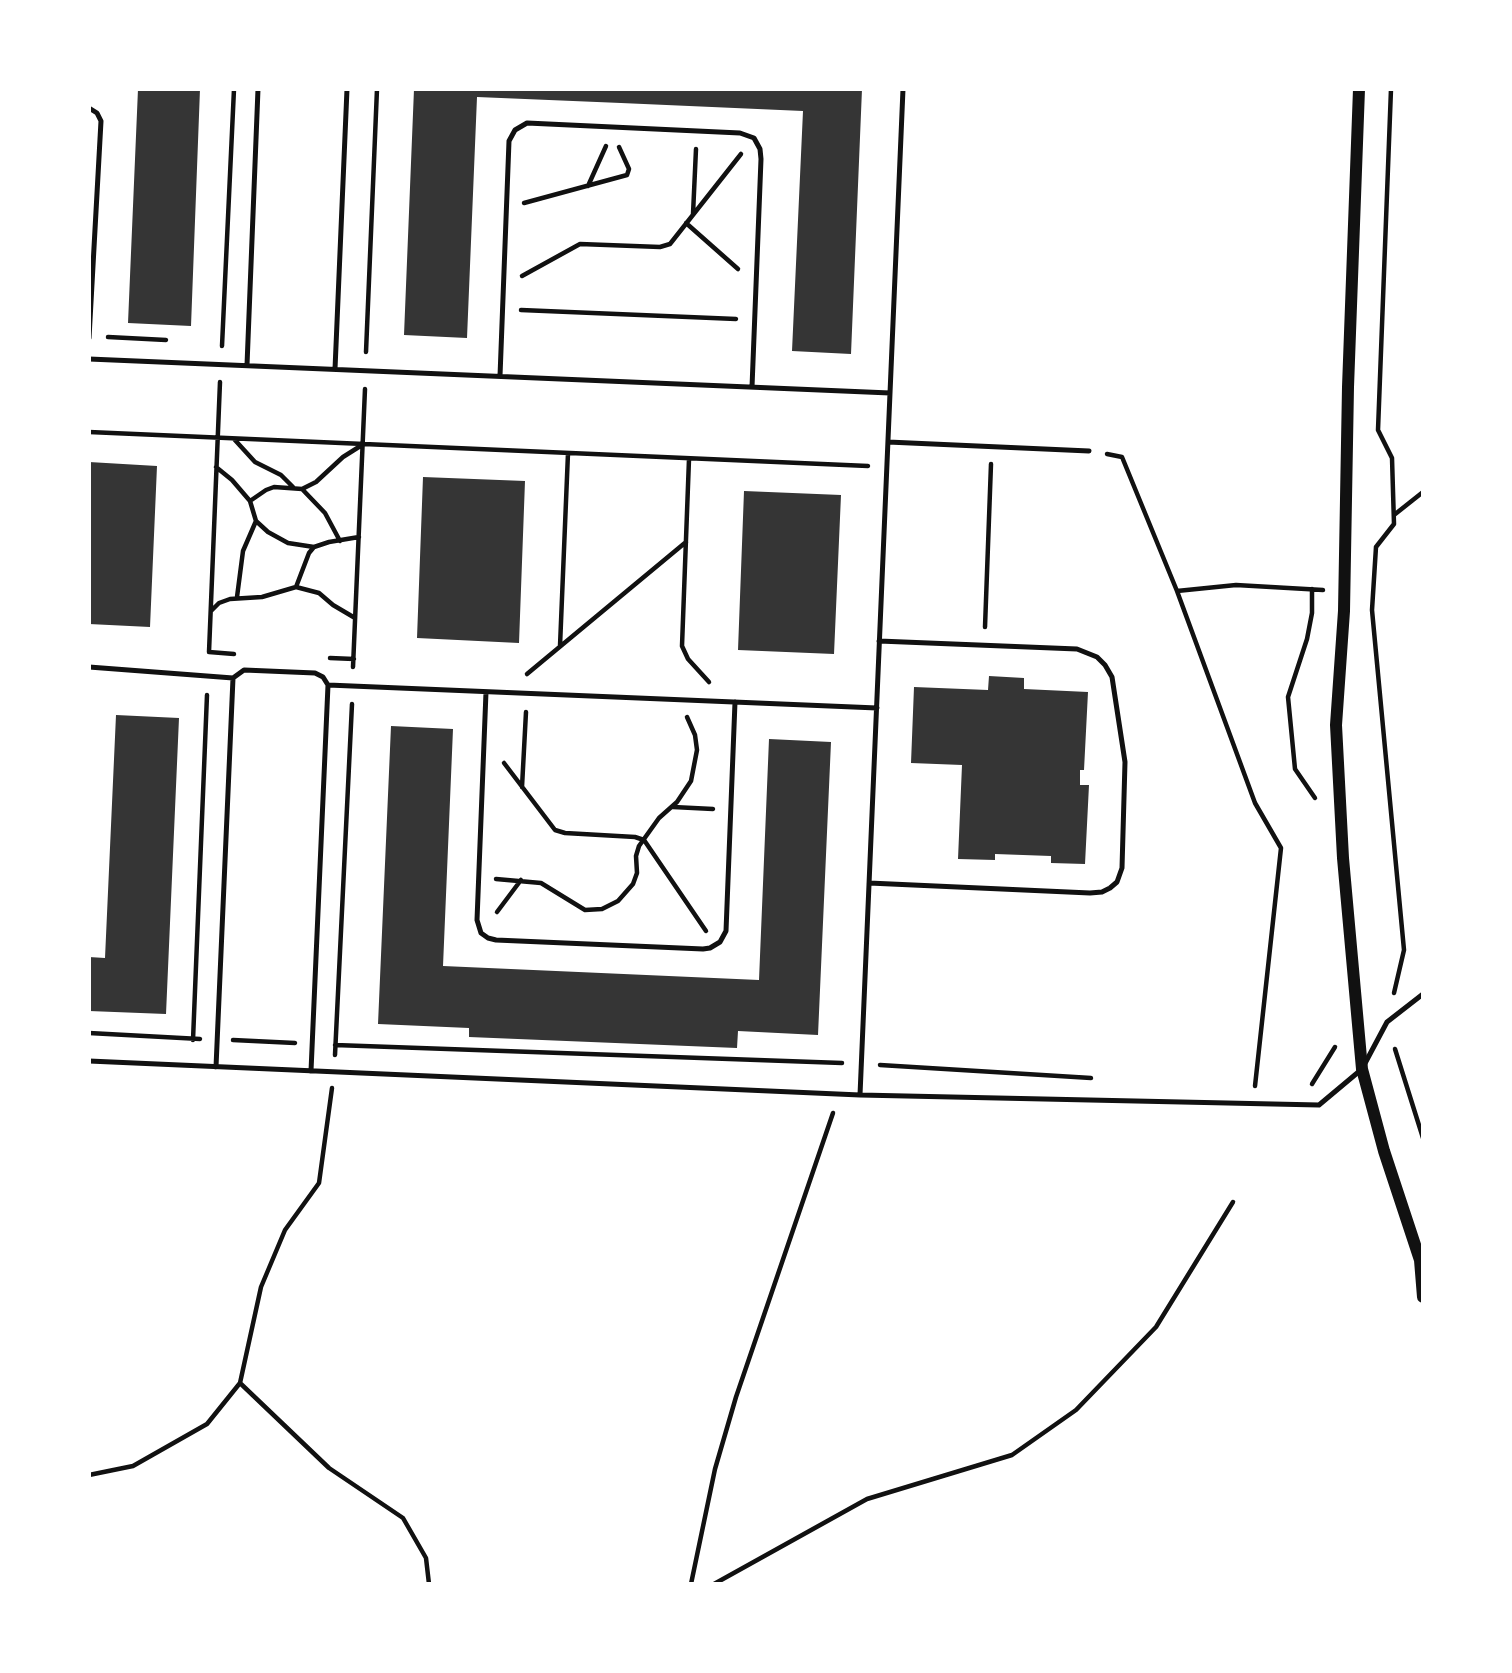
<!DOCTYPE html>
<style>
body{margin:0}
#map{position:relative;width:1512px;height:1673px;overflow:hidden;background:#fff;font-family:"Nunito Sans",sans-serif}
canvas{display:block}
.frame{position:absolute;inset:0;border:91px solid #fff;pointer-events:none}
</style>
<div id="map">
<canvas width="1512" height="1673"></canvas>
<div class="frame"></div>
</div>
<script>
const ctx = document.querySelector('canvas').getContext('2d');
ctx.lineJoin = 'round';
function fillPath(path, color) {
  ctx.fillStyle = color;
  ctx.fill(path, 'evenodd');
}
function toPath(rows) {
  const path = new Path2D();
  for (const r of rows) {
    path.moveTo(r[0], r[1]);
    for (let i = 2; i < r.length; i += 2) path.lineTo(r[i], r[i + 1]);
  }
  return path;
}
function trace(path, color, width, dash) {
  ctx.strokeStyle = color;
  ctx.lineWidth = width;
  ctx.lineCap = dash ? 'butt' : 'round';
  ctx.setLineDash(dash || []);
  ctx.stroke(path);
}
fillPath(toPath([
 [138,89,200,89,191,326,128,323],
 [414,89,862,89,851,354,792,351,803,111,621,103,477,97,467,338,404,335],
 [89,462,157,466,150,627,89,624],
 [423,477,525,481,519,643,417,638],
 [744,491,841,495,834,654,738,650],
 [989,676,1024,678,1024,689,1088,692,1084,770,1080,770,1080,785,1089,785,1085,864,1051,863,1051,856,995,854,995,860,958,859,962,765,911,763,914,687,988,690],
 [116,715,179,718,166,1014,89,1011,89,957,105,958],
 [391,726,453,729,443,966,759,980,769,739,831,742,818,1035,738,1031,737,1048,469,1037,469,1028,378,1024]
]), '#353535');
trace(toPath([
 [1391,89,1378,430,1392,458,1394,524,1376,547,1372,610,1404,950,1394,993],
 [588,186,606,146],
 [524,203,627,175,629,169,619,147],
 [693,214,696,149],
 [686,223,738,269],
 [522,276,580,244,660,247,670,244,741,154],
 [521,310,736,319],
 [108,337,166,340],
 [222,346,234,89],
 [366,352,377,89],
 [220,382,209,652,234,654],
 [89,432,868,466],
 [234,439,255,462,281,475,293,487],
 [1107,454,1122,457,1177,591,1236,585,1323,590],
 [689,459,682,646,688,659,709,682],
 [216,467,232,480,250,501,256,521,268,532,288,543,314,547],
 [250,501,266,490,274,487,302,489],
 [1394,515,1423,492],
 [340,541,325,513,302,489,316,482,343,457,362,445],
 [296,587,309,553,314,547,329,542,359,537],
 [1312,589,1312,613,1307,639,1288,697,1295,769,1315,798],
 [1177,591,1255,803,1281,848,1255,1086],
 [237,597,243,551,256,521],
 [211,611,219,603,230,599,262,597,296,587,319,593,333,605,355,618],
 [985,627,991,464],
 [560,646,568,453],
 [330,658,354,659],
 [353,667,365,389],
 [527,674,686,542],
 [504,763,555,830,565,833,635,837,644,840,706,931],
 [522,787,526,712],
 [673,807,713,809],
 [496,879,541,883,585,910,602,909,618,901,633,884,637,873,636,856,639,846,659,818,677,802,691,781,697,750,695,735,687,717],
 [497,912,521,880],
 [89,1033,200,1039],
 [193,1040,207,695],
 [233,1040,295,1043],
 [335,1045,842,1063],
 [1395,1049,1423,1138],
 [335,1055,352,704],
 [880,1065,1091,1078],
 [1312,1084,1335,1047],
 [240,1383,329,1468,403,1518,426,1558,429,1584],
 [89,1475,133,1466,207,1424,240,1383,261,1287,285,1230,319,1183,332,1088],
 [691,1584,715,1469,736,1397,833,1113],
 [714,1584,867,1499,1012,1455,1076,1410,1156,1327,1233,1202]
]), '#111', 4.5);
trace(toPath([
 [89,108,97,113,101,121,89,338],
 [89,359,890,393],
 [247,365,258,89],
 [335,369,347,89],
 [500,376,509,141,515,130,527,123,740,133,754,138,760,149,761,159,752,387],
 [888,442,1089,451],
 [89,667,233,678],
 [328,685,877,708],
 [486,692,477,920,481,933,488,938,496,940,703,949,710,948,720,942,726,931,735,702],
 [869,883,1090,893,1102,892,1110,888,1117,882,1122,868,1125,762,1112,677,1105,665,1097,657,1077,649,879,641],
 [89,1061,860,1095,1319,1105,1362,1069,1387,1022,1423,994],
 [216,1067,233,678,244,670,315,673,323,677,328,685,311,1071],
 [860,1095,903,89]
]), '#111', 5);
trace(toPath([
 [1359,89,1348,387,1344,611,1336,725,1343,858,1362,1069,1384,1151,1420,1260,1423,1297]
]), '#111', 12);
</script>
